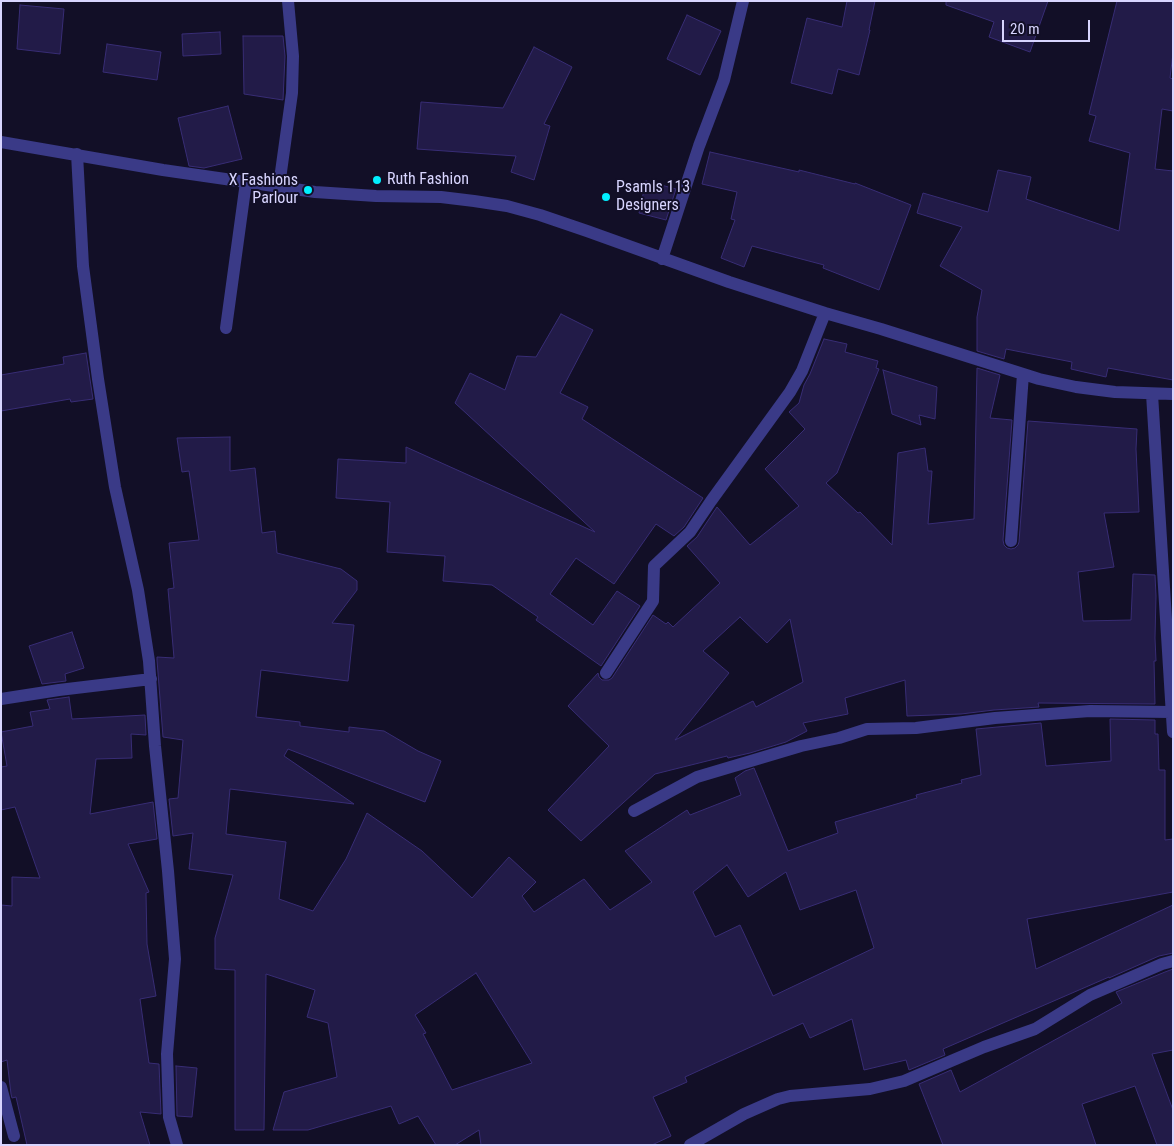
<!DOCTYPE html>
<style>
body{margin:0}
#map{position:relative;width:1174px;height:1146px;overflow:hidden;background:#120f27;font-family:"Roboto Condensed",sans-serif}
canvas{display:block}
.frame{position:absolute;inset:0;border:2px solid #d8d5ff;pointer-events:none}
.scale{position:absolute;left:1002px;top:20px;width:88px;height:22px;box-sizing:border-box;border:2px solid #d8d5ff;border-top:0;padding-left:6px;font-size:15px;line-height:18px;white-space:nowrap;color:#d8d5ff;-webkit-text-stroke:4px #120f27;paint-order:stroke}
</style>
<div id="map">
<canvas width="1174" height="1146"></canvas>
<div class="frame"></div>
<div class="scale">20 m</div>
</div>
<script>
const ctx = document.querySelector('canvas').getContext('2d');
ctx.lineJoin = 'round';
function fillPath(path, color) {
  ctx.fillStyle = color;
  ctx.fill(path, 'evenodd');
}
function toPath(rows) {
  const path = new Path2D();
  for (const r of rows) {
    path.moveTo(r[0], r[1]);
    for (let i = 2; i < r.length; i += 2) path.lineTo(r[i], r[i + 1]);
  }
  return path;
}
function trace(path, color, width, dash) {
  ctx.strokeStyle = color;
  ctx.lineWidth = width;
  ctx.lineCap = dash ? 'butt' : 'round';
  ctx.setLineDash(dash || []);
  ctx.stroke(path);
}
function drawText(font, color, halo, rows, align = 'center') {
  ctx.font = font + ' "Roboto Condensed",sans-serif';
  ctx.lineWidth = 4;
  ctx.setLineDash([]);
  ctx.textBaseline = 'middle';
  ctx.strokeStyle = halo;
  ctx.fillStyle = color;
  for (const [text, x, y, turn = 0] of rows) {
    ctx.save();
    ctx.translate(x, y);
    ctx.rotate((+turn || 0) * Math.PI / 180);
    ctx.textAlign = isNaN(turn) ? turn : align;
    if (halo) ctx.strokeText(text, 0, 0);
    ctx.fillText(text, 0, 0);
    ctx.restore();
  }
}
const building = toPath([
 [847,1,875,1,869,30,870,30,859,75,838,69,832,94,791,83,807,18,842,27,847,1],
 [946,1,1048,1,1030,52,989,37,994,22,946,5,946,1],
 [1117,1,1173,1,1173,53,1170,78,1173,79,1173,111,1162,109,1155,169,1173,171,1173,380,1108,368,1106,377,1071,369,1072,362,1006,349,1004,359,977,351,977,317,982,290,940,266,962,227,917,213,923,193,988,212,998,170,1031,177,1026,199,1119,231,1130,153,1089,141,1096,116,1089,114,1117,1],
 [20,5,64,9,60,54,17,49,20,5],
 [687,15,721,31,700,75,667,59,687,15],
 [220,32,221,54,183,56,182,34,220,32],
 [243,36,283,36,285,56,283,100,244,94,243,36],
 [107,44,161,52,157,80,103,72,107,44],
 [534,47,572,67,544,124,550,126,534,180,511,172,516,156,417,149,421,102,503,108,534,47],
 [228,106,242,159,204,168,189,166,178,118,228,106],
 [710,152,799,172,799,170,855,184,855,183,911,205,879,290,823,268,824,265,752,246,744,267,721,258,735,220,731,219,737,192,702,184,710,152],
 [646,181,676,189,666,220,639,213,646,181],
 [561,314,593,330,560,393,588,407,582,419,703,498,684,527,674,536,656,524,614,584,576,558,550,594,593,625,617,591,640,606,601,666,536,620,538,617,492,585,443,581,445,556,387,552,390,502,336,498,338,459,406,463,406,447,595,532,455,403,470,373,505,390,517,356,536,357,561,314],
 [824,339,847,344,845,352,878,361,876,368,879,369,837,473,826,483,858,513,860,512,892,545,898,453,925,448,928,471,932,471,928,524,974,519,977,368,1000,375,990,418,1012,420,1003,540,1004,545,1007,548,1011,549,1015,548,1018,545,1019,542,1028,421,1137,429,1136,449,1139,512,1104,513,1114,567,1078,572,1083,621,1131,620,1133,574,1155,575,1156,596,1155,638,1156,661,1154,661,1155,704,1038,703,1039,707,994,710,961,714,907,716,905,680,845,698,848,714,803,723,807,731,786,742,750,753,728,758,727,756,655,774,581,841,548,810,609,746,568,706,598,673,599,677,602,680,609,680,612,678,653,615,666,624,668,622,673,627,720,583,687,546,697,537,717,507,750,545,799,506,765,469,805,429,789,412,799,403,804,385,810,374,824,339],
 [740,617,767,643,790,619,803,682,756,707,753,701,675,740,729,673,703,651,740,617],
 [86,353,93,399,71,402,70,399,1,411,1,375,64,364,63,357,86,353],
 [883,370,937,387,935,419,919,415,921,425,892,414,883,370],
 [230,437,230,471,255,468,262,533,275,531,277,553,341,569,357,581,357,590,332,623,354,625,348,681,261,670,256,717,300,722,300,726,349,732,349,727,384,731,418,751,441,761,425,802,288,749,284,756,354,804,230,789,226,834,286,842,279,899,313,911,346,859,367,813,422,851,472,898,509,857,536,882,522,896,534,912,584,879,610,910,652,882,625,851,687,810,690,815,741,795,735,778,745,771,754,768,788,851,838,833,835,822,917,798,916,795,962,783,961,780,981,775,976,729,1041,723,1046,766,1111,761,1110,719,1155,720,1155,734,1158,734,1159,770,1165,770,1165,840,1173,839,1173,892,1027,919,1036,969,1173,905,1173,953,1159,956,1109,978,1109,977,943,1049,945,1055,909,1070,906,1060,864,1070,852,1019,810,1038,803,1023,685,1077,687,1082,653,1097,671,1136,652,1145,481,1145,479,1130,455,1145,436,1145,418,1116,399,1124,391,1106,308,1130,273,1130,284,1092,337,1077,328,1023,307,1017,315,990,266,974,264,1130,235,1130,235,970,215,969,215,938,233,875,189,869,193,833,173,836,169,799,178,798,183,740,163,737,157,660,157,657,174,658,168,589,174,588,169,543,199,540,189,471,182,472,177,438,230,437],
 [727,865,748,897,786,872,800,910,856,890,874,948,773,996,740,925,715,937,693,892,727,865],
 [476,973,532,1063,452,1090,423,1034,426,1033,415,1015,476,973],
 [72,632,84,668,65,674,66,681,42,684,29,646,72,632],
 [69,697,72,719,145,715,146,735,131,734,132,758,96,759,90,814,153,802,157,839,128,844,149,892,146,893,147,944,156,996,140,999,149,1063,159,1064,161,1114,140,1112,150,1145,27,1145,16,1097,12,1098,11,1094,7,1060,1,1062,1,905,12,906,12,877,40,878,15,807,1,810,1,767,7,766,1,732,33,726,30,712,50,709,47,700,69,697],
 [1173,969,1173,1050,1152,1054,1173,1110,1173,1145,1157,1145,1135,1086,1082,1104,1096,1145,943,1145,919,1084,951,1070,960,1092,1122,1003,1116,992,1165,972,1173,969],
 [176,1066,197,1068,192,1117,177,1116,176,1066]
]);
fillPath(building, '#221b48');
trace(building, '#382d75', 1);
trace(toPath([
 [1,142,163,170,315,192,376,196,441,197,474,201,507,206,540,215,587,231,729,282,825,313,881,329,1039,379,1076,387,1115,392,1173,394],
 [77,154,83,266,98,379,115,487,138,590,149,661,155,746,168,871,175,959,167,1054,169,1117,177,1145],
 [279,186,292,93,293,56,288,1],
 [662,259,699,146,724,80,743,1],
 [226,328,246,182],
 [1152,394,1173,732],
 [1011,541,1023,374],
 [606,673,653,601,654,566,690,532,711,501,790,392,802,371,825,313],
 [1,699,59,690,151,679],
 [634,811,697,777,801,746,839,738,867,729,916,728,995,718,1090,711,1171,712],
 [1,1087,14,1136],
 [690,1145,744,1114,778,1099,790,1096,870,1089,904,1081,984,1047,1035,1029,1090,995,1162,964,1173,961]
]), '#3a3a87', 12);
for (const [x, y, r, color] of [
 [377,180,5,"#01efff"],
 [308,190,5,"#01efff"],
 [606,197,5,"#01efff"]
]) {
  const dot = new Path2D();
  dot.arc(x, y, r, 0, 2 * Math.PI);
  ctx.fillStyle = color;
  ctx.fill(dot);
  trace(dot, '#120f27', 2);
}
drawText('16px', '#d8d5ff', '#120f27', [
 ["Ruth Fashion",387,180],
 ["X Fashions",298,181,"right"],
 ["Parlour",298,199,"right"],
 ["Psamls 113",616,188],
 ["Designers",616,206]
], 'left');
</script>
